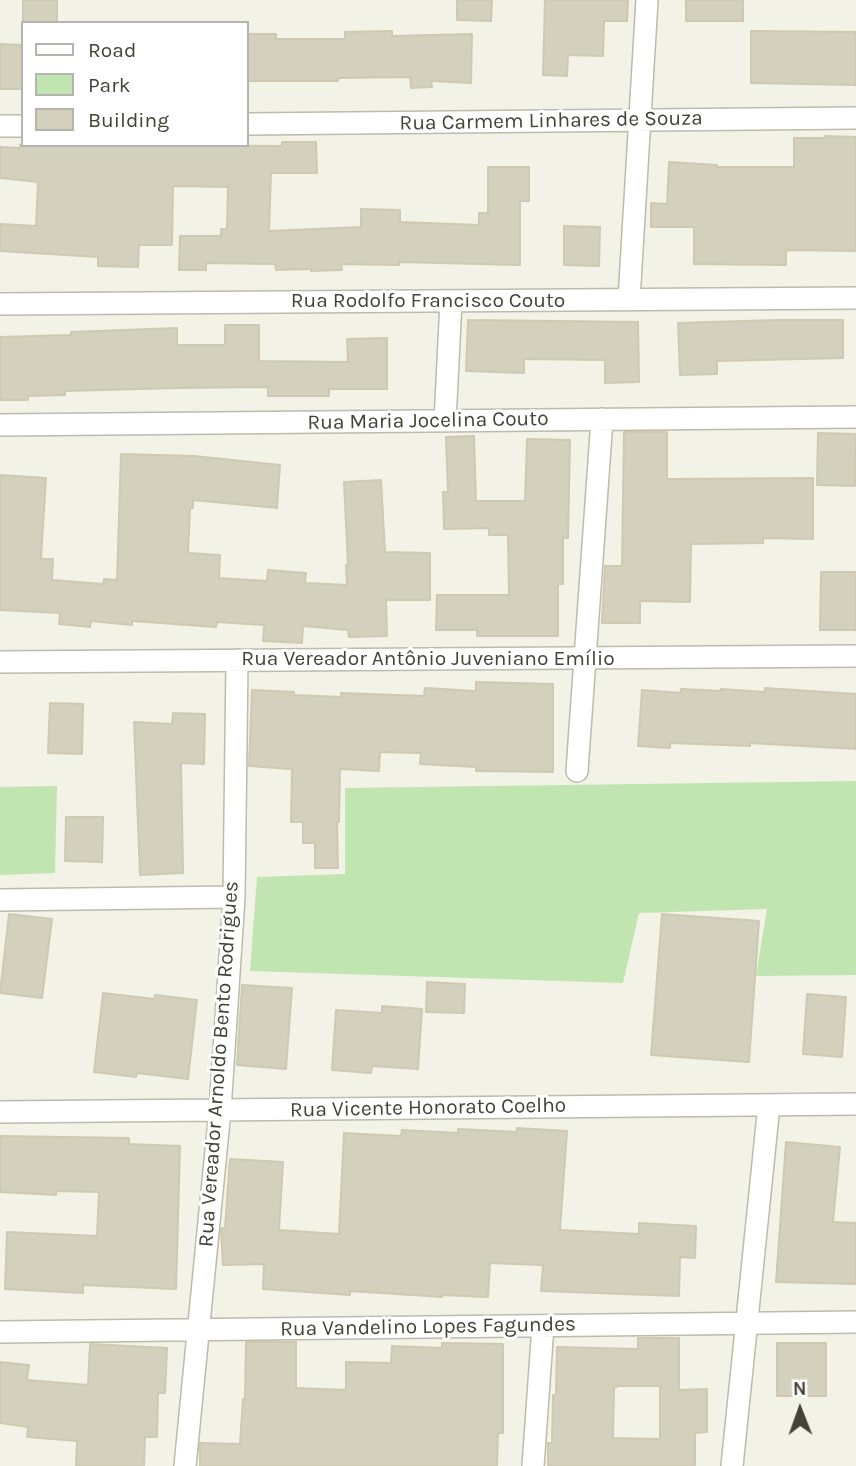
<!DOCTYPE html>
<meta charset="utf-8">
<style>
body{margin:0}
#map{position:relative;width:856px;height:1466px;overflow:hidden;background:#f2f2e7;font-family:Karla,sans-serif}
canvas{display:block}
.legend{position:absolute;left:21px;top:21px;width:228px;height:126px;box-sizing:border-box;background:#fff;border:2px solid #b5b4af;margin:0;padding:9px 12px;list-style:none;font-size:21px;color:#454336}
.legend li{display:flex;align-items:center;gap:14px;height:35px}
.legend b{width:35px;border:2px solid #b5b4af}
.north{position:absolute;left:765px;top:1375px;width:70px;height:70px;-webkit-text-stroke:5px #fff;paint-order:stroke;rotate:359deg;font-size:19px;font-weight:700;line-height:28px;text-align:center;color:#454336}
.north::after{content:'';display:block;margin:auto;width:24px;height:32px;background:#454336;clip-path:polygon(50% 0,100% 100%,50% 72%,0 100%)}
</style>
<div id="map">
<canvas width="856" height="1466"></canvas>
<ul class="legend">
<li><b style="height:9px;background:#fff"></b>Road</li>
<li><b style="height:19px;background:#c1e5b1"></b>Park</li>
<li><b style="height:19px;background:#d3d0bd"></b>Building</li>
</ul>
<div class="north">N</div>
</div>
<script>
const ctx = document.querySelector('canvas').getContext('2d');
ctx.lineJoin = 'round';
function fillPath(path, color) {
  ctx.fillStyle = color;
  ctx.fill(path, 'evenodd');
}
function toPath(rows) {
  const path = new Path2D();
  for (const r of rows) {
    path.moveTo(r[0], r[1]);
    for (let i = 2; i < r.length; i += 2) path.lineTo(r[i], r[i + 1]);
  }
  return path;
}
function trace(path, color, width, dash) {
  ctx.strokeStyle = color;
  ctx.lineWidth = width;
  ctx.lineCap = dash ? 'butt' : 'round';
  ctx.setLineDash(dash || []);
  ctx.stroke(path);
}
function drawText(font, color, halo, rows, align = 'center') {
  ctx.font = font + ' Karla,sans-serif';
  ctx.lineWidth = 6;
  ctx.setLineDash([]);
  ctx.textBaseline = 'middle';
  ctx.strokeStyle = halo;
  ctx.fillStyle = color;
  for (const [text, x, y, turn = 0] of rows) {
    ctx.save();
    ctx.translate(x, y);
    ctx.rotate((+turn || 0) * Math.PI / 180);
    ctx.textAlign = isNaN(turn) ? turn : align;
    if (halo) ctx.strokeText(text, 0, 0);
    ctx.fillText(text, 0, 0);
    ctx.restore();
  }
}
fillPath(toPath([
 [856,781,856,975,756,976,767,909,639,913,623,983,250,971,257,877,345,874,345,788],
 [57,786,55,873,0,875,0,787]
]), '#c1e5b1');
const building = toPath([
 [23,0,57,0,57,23,23,23,23,0],
 [457,0,492,0,491,21,457,20,457,0],
 [545,0,628,0,627,21,604,21,603,56,568,55,567,76,543,75,545,0],
 [686,0,743,0,743,21,686,21,686,0],
 [392,31,392,36,472,34,471,83,431,81,432,87,411,88,410,77,338,78,338,81,247,81,247,34,276,34,276,39,345,39,345,32,392,31],
 [751,31,856,32,856,85,751,83,751,31],
 [0,44,23,45,23,89,0,89,0,44],
 [825,136,856,137,856,251,786,250,786,265,694,264,694,227,651,227,651,203,667,204,669,162,717,165,717,167,794,167,794,138,825,138,825,136],
 [282,142,316,142,317,173,271,173,269,231,361,227,361,209,400,210,400,222,479,225,479,213,488,213,488,167,529,167,529,201,520,201,520,265,399,262,399,265,341,264,342,270,311,271,311,269,276,270,275,264,206,263,206,270,179,270,180,236,221,236,221,229,227,229,228,187,173,186,172,245,139,245,138,267,98,266,98,257,0,251,0,224,36,226,38,182,0,178,0,147,20,148,20,145,282,146,282,142],
 [564,226,600,227,599,266,564,265,564,226],
 [468,320,638,322,639,382,605,383,605,360,524,359,524,373,466,371,468,320],
 [777,320,843,320,843,358,717,361,717,374,680,375,678,323,777,320],
 [225,325,259,325,259,361,348,362,347,339,387,338,387,389,329,389,329,396,268,396,268,387,178,388,65,391,65,395,28,396,28,400,0,400,0,337,71,335,71,332,177,328,177,345,225,345,225,325],
 [624,432,667,432,667,479,813,478,813,539,763,538,763,543,691,544,690,602,640,601,640,623,602,623,605,566,622,566,624,432],
 [818,433,856,434,855,486,817,485,818,433],
 [474,436,476,501,525,501,527,439,570,440,568,538,563,538,563,584,558,584,558,636,477,636,477,630,436,630,437,595,509,595,508,535,489,535,489,528,444,529,443,492,448,492,446,437,474,436],
 [121,454,194,456,280,465,277,508,193,500,193,508,190,508,188,553,220,555,219,578,267,581,268,570,306,573,305,583,347,585,346,565,348,565,344,482,381,480,385,552,430,553,430,600,386,600,387,636,349,637,348,630,303,626,302,643,263,641,264,625,217,622,216,627,132,621,132,625,91,621,90,627,59,624,60,613,0,610,0,475,46,478,41,559,53,559,52,580,103,584,104,579,117,580,121,454],
 [821,572,856,572,856,630,820,630,821,572],
 [476,682,553,684,553,772,476,771,476,767,420,764,421,753,380,752,379,771,340,769,339,822,337,822,338,868,315,868,315,843,303,843,303,822,291,822,292,769,249,766,252,690,294,692,294,695,341,697,341,693,424,696,425,688,476,691,476,682],
 [765,688,856,694,856,749,750,743,750,746,670,743,670,748,638,746,642,690,681,693,681,689,721,691,721,689,765,692,765,688],
 [50,703,83,704,82,754,48,753,50,703],
 [173,713,205,714,204,764,181,763,183,873,140,875,134,722,172,724,173,713],
 [66,817,103,817,102,862,65,861,66,817],
 [9,914,52,919,42,998,0,993,9,914],
 [662,914,759,921,749,1062,651,1055,662,914],
 [427,982,465,984,464,1013,426,1012,427,982],
 [242,985,292,988,286,1069,237,1065,242,985],
 [103,993,154,999,155,995,197,1000,188,1079,137,1073,136,1077,94,1072,103,993],
 [807,994,846,997,842,1057,803,1054,807,994],
 [382,1006,422,1009,418,1069,372,1066,371,1073,332,1070,336,1010,382,1013,382,1006],
 [517,1128,567,1131,560,1230,639,1234,639,1223,696,1226,695,1258,680,1257,679,1296,541,1291,543,1265,490,1263,488,1297,442,1295,442,1297,350,1291,350,1295,263,1289,264,1264,223,1265,221,1230,222,1228,225,1228,230,1159,283,1162,279,1230,339,1234,344,1133,401,1136,402,1130,458,1133,458,1129,517,1132,517,1128],
 [0,1136,129,1138,129,1144,180,1146,176,1289,83,1285,83,1293,5,1289,7,1232,97,1236,99,1192,56,1191,56,1195,0,1192,0,1136],
 [786,1142,840,1147,833,1222,856,1223,856,1284,776,1282,786,1142],
 [638,1338,679,1338,679,1390,707,1389,707,1432,695,1433,695,1466,548,1466,548,1443,552,1443,553,1395,556,1395,557,1347,638,1349,638,1338],
 [618,1386,660,1386,660,1439,613,1438,614,1388,618,1386],
 [246,1342,296,1342,296,1388,346,1390,346,1362,391,1363,392,1346,442,1348,442,1343,503,1344,503,1433,498,1433,497,1466,200,1466,200,1443,240,1444,243,1399,245,1399,246,1342],
 [777,1343,826,1343,826,1396,777,1396,777,1343],
 [90,1344,167,1348,165,1393,158,1393,157,1437,145,1437,144,1466,76,1466,77,1441,27,1437,28,1427,0,1423,0,1362,29,1365,27,1380,88,1385,90,1344]
]);
fillPath(building, '#d3d0bd');
trace(building, '#cec9b0', 2);
const minor = toPath([
 [247,124,856,118],
 [0,126,23,126],
 [629,300,647,0],
 [0,304,856,298],
 [445,421,451,301],
 [0,425,856,417],
 [0,662,856,656],
 [577,771,602,419],
 [0,900,234,897],
 [0,1112,856,1104],
 [0,1332,856,1322],
 [185,1466,220,1110,234,897,237,660],
 [533,1466,543,1326],
 [732,1466,769,1105]
]);
trace(minor, '#bdbbaa', 24);
trace(minor, '#fff', 21);
drawText('21px', '#454336', '#fff', [
 ["Rua Carmem Linhares de Souza",551,121,-1],
 ["Rua Rodolfo Francisco Couto",428,301],
 ["Rua Maria Jocelina Couto",428,421,-1],
 ["Rua Vereador Antônio Juveniano Emílio",428,659],
 ["Rua Vereador Arnoldo Bento Rodrigues",219,1064,-86],
 ["Rua Vicente Honorato Coelho",428,1108,-1],
 ["Rua Vandelino Lopes Fagundes",428,1327,-1]
]);
</script>
